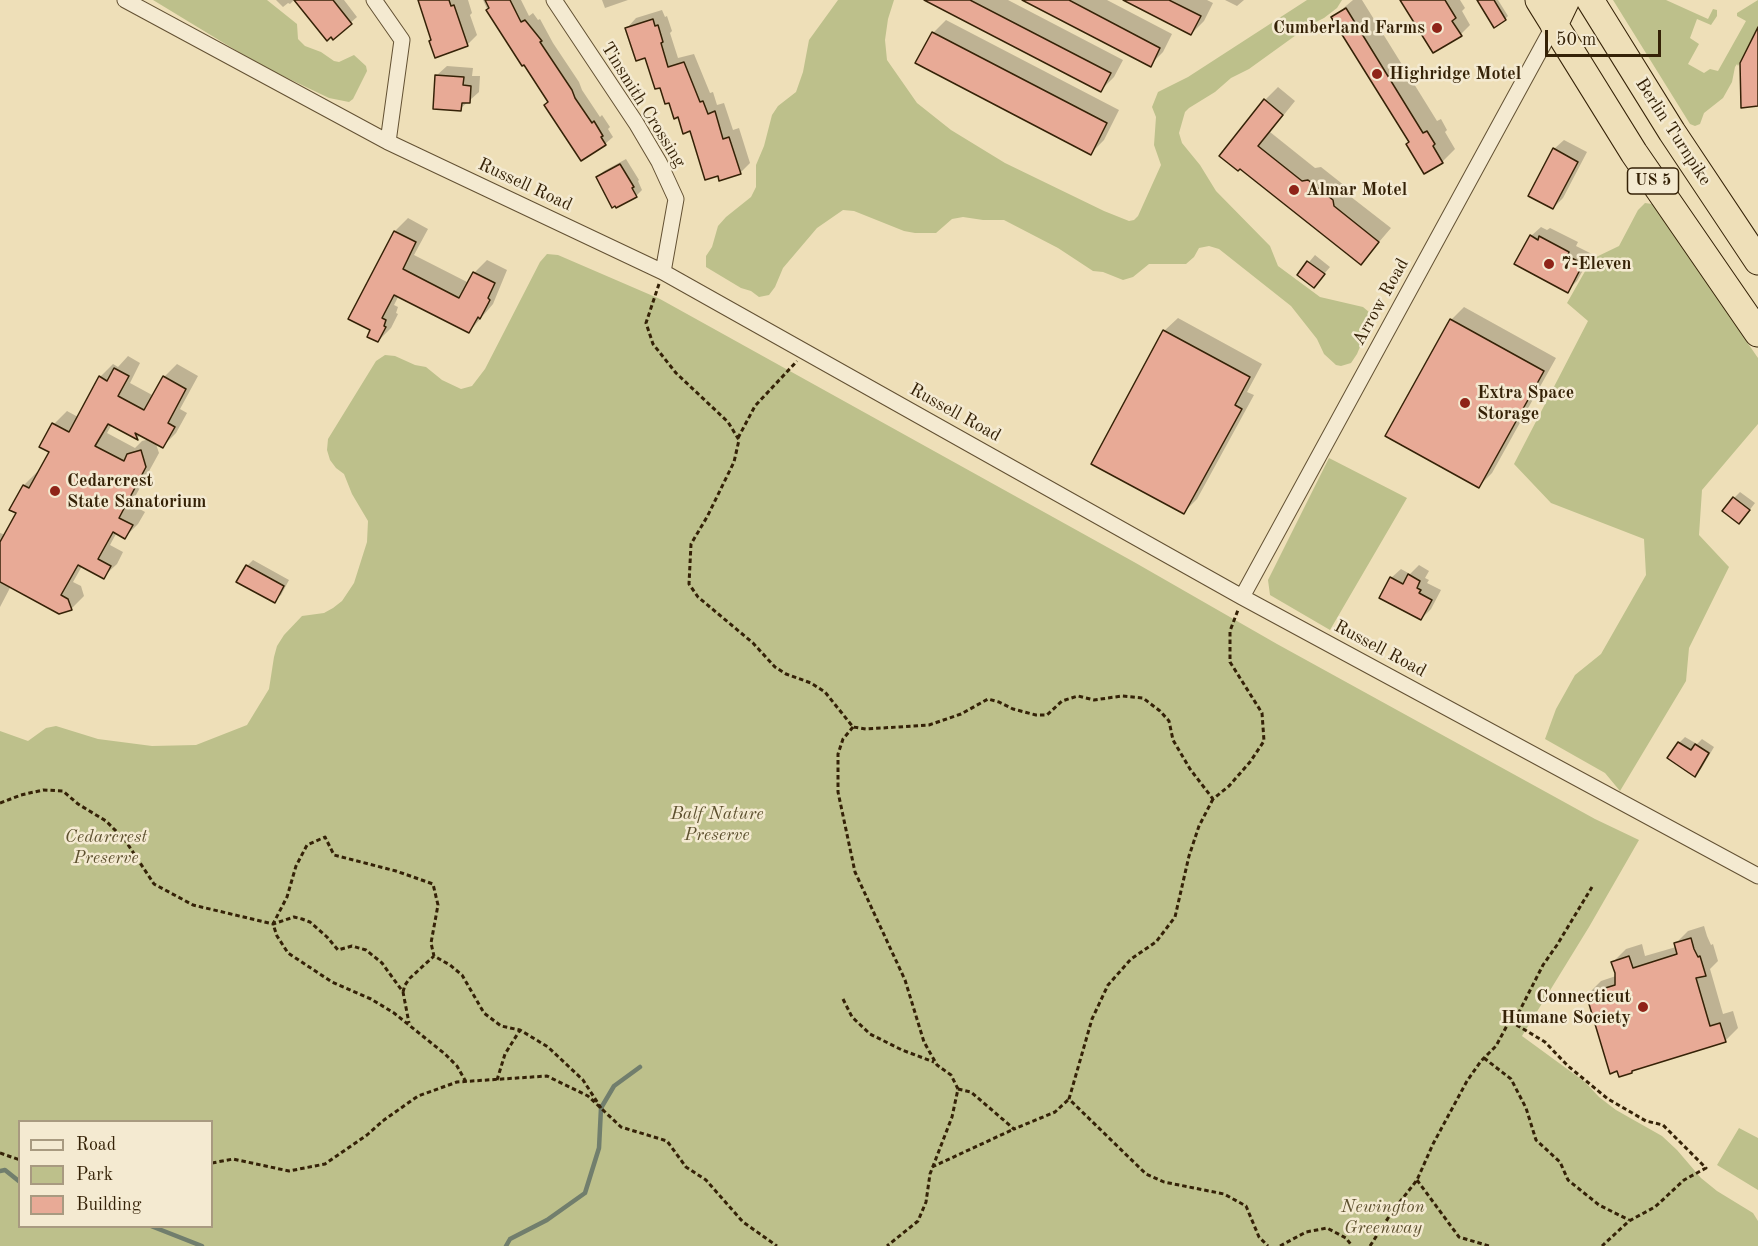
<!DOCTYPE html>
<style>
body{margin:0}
#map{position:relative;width:1758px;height:1246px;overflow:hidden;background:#eedfb8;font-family:"Old Standard TT",serif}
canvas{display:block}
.legend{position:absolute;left:18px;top:1120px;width:195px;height:108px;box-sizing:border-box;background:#f4ead1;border:2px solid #a89a80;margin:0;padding:8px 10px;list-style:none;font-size:18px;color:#352207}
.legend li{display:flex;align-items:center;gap:12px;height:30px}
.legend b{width:30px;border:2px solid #a89a80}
.scale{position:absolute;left:1545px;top:30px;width:116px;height:27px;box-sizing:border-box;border:3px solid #352207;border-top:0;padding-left:8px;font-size:18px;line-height:21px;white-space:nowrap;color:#352207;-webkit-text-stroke:4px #f4ead1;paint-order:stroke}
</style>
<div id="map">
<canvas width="1758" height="1246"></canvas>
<ul class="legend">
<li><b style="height:8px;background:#f4ead1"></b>Road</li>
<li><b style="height:16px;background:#bdc08b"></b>Park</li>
<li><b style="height:16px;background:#e8aa96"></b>Building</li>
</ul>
<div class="scale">50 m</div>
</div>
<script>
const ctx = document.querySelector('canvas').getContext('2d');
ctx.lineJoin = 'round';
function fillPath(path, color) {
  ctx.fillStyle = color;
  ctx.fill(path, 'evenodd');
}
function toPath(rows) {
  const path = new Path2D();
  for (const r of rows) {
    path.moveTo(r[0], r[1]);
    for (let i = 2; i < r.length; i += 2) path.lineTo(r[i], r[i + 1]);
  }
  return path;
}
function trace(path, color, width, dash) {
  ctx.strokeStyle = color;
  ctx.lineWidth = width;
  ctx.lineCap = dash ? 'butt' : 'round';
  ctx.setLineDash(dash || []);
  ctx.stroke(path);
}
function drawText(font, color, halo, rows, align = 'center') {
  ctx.font = font + ' "Old Standard TT",serif';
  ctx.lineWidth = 5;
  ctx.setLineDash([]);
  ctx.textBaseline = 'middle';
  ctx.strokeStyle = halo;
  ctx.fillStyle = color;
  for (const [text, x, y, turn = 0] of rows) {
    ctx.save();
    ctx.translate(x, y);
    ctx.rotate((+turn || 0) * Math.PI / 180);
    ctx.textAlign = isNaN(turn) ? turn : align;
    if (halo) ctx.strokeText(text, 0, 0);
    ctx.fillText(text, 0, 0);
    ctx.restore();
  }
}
fillPath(toPath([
 [153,0,267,0,297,24,298,39,305,46,321,52,334,61,339,62,354,55,366,66,367,71,353,99,349,102,329,98,260,65],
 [838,0,894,0,888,19,885,40,887,60,917,103,951,130,1005,163,1104,211,1129,221,1134,220,1138,216,1161,165,1154,145,1156,117,1152,107,1158,92,1188,77,1307,0,1342,0,1337,8,1324,18,1310,25,1249,69,1231,78,1215,92,1189,108,1185,112,1179,133,1182,143,1200,165,1216,191,1270,246,1278,266,1320,297,1363,307,1375,317,1365,335,1357,354,1351,363,1341,366,1336,365,1324,354,1317,339,1291,306,1219,249,1209,246,1199,248,1194,257,1186,264,1149,264,1133,277,1123,280,1103,272,1093,271,1058,248,1004,220,983,220,963,217,952,219,936,233,915,233,904,231,854,211,843,210,817,228,783,268,775,287,769,295,759,297,751,291,741,288,706,267,706,256,712,247,718,226,726,217,751,197,756,187,756,165,764,146,772,115,778,106,796,92,803,72,809,40],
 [1613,0,1666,0,1708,19,1713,9,1717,10,1717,16,1711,25,1697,19,1690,38,1699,44,1688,64,1704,73,1710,69,1718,71,1746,21,1737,16,1737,13,1758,0,1758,27,1738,66,1737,64,1735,67,1732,82,1723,98,1704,113,1700,124,1695,126,1690,124],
 [1645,203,1652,204,1758,358,1758,424,1702,490,1699,535,1729,567,1689,648,1686,681,1620,791,1605,773,1545,739,1556,709,1575,675,1601,654,1646,575,1644,539,1551,503,1514,464,1588,321,1567,303,1592,259,1619,246,1638,210],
 [547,254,558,255,660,299,1134,562,1277,644,1595,819,1639,840,1589,927,1522,1036,1585,1082,1599,1097,1616,1110,1662,1136,1677,1150,1701,1178,1717,1191,1753,1213,1758,1221,1758,1246,0,1246,0,731,28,741,46,728,56,726,98,739,152,746,196,745,247,725,269,689,274,657,277,646,284,635,302,616,324,613,333,608,342,601,354,583,367,542,368,521,352,494,344,474,336,468,330,460,327,450,328,439,376,361,385,355,395,356,415,365,426,367,442,380,461,389,472,386,485,369,540,262],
 [20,1122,212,1122,212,1226,20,1226],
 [1329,458,1407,498,1330,630,1270,595,1268,580],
 [1739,1128,1758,1138,1758,1190,1717,1165]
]), '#bdc08b');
fillPath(toPath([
 [276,0,294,0,290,4,288,3,283,7],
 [324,0,344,0,357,17,333,38],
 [418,0,468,0,472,13,470,15,477,35,467,45,433,40],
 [483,0,521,0,529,16,533,13,538,20,540,19,553,43,579,82,582,90,600,117,602,115,610,127,608,129,613,137,605,144,549,102,524,63,491,17],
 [602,0,628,0,605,8],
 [931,0,1008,0,1123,60,1114,77,1101,90],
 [1025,0,1107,0,1172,34,1163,52,1150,65],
 [1126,0,1207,0,1213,3,1204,21,1191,34],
 [1225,0,1244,0,1237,6],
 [1353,0,1362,0,1437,121,1441,119,1447,130,1445,132,1455,149,1442,162,1425,172,1410,141,1333,17],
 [1402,0,1460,0,1465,8,1462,11,1470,25,1461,34],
 [1479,0,1498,0,1508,16,1505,19],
 [662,10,665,17,667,16,672,31,670,33,678,58,694,54,710,93,713,92,717,105,724,103,733,130,739,128,750,163,740,173,691,130,670,101,646,56,627,28,636,18],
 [946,20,1119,110,1104,140,1091,153,933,33],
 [447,66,473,68,472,76,480,76,479,92,460,109,437,75],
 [1278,87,1295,101,1270,132,1315,168,1321,167,1345,186,1346,193,1391,228,1361,263,1240,167,1265,100],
 [1564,140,1587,152,1563,198,1553,208,1554,149],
 [626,159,639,180,638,181,642,190,636,196,597,177,604,171],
 [408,218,428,229,414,255,469,283,474,273,487,260,507,270,493,304,469,332,399,295,394,305,398,307,396,313,398,314,391,328,378,341,372,329,350,318,395,231],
 [1541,227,1547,230,1550,228,1578,242,1576,246,1592,254,1577,281,1567,291,1531,236],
 [1315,255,1330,267,1314,286,1299,274],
 [1464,307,1556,358,1492,473,1479,486,1451,320],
 [1178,318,1262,364,1247,392,1254,395,1197,499,1184,512,1164,331],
 [128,356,140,363,130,383,154,396,164,377,177,364,198,376,180,409,187,413,176,433,163,446,155,441,159,453,131,504,145,512,138,524,125,537,117,532,110,545,123,552,117,564,103,577,82,566,73,582,81,586,84,596,71,609,11,586,0,607,0,533,6,535,18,513,11,509,24,485,37,472,39,473,51,451,41,446,54,424,67,411,78,417,100,377,113,364,118,367],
 [112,424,137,438,142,434,150,439,142,441,135,448,107,433],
 [1740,492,1755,503,1745,516,1734,498],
 [253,560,289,580,281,595,274,601,247,566],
 [1419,565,1429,571,1425,578,1429,580,1427,583,1441,590,1431,609,1421,619,1391,578,1401,569,1410,574],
 [1685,737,1697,744,1702,739,1714,747,1701,769,1695,775,1679,743],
 [1704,926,1707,936,1711,945,1713,944,1718,961,1710,969,1723,1014,1733,1011,1738,1028,1725,1041,1636,1068,1632,1072,1588,994,1601,981,1616,976,1613,962,1626,949,1642,944,1645,956,1676,947,1675,944,1688,931]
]), '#0003');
trace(toPath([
 [0,1171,5,1170,20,1182],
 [151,1226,202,1246],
 [506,1246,510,1239,547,1220,585,1193,599,1148,601,1108,614,1086,640,1067]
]), '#717e6d', 4.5);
const building = toPath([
 [294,0,333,0,352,24,333,40,331,37,327,41,294,0],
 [418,0,449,0,451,6,454,5,468,46,435,58,429,41,431,40,418,0],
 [485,0,510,0,521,22,525,20,542,41,540,42,572,90,575,98,592,123,594,121,603,136,601,137,606,145,581,161,544,105,548,102,524,65,522,66,486,10,489,8,485,0],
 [924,0,970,0,1111,73,1101,92,924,0],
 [1022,0,1069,0,1160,48,1151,67,1022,0],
 [1123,0,1169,0,1201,16,1191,35,1123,0],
 [1400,0,1445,0,1456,18,1452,21,1462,36,1433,53,1400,0],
 [1477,0,1494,0,1506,20,1494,28,1477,0],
 [1346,8,1423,133,1427,131,1435,144,1433,146,1443,163,1424,174,1406,144,1409,142,1331,17,1346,8],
 [653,19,655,26,658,25,663,42,661,43,668,67,684,62,700,102,703,101,708,114,715,111,723,139,729,137,741,174,719,181,718,176,705,180,690,131,683,134,678,117,674,119,669,103,665,104,660,88,655,89,645,58,636,61,625,28,653,19],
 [1758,27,1758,106,1741,108,1740,63,1758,27],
 [932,32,1107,123,1091,155,915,63,932,32],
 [435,75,464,77,463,85,471,86,470,103,462,103,461,111,433,109,435,75],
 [1264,99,1283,115,1258,146,1302,181,1308,180,1333,200,1334,206,1379,242,1361,265,1240,169,1238,171,1219,156,1264,99],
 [1553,148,1578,162,1553,209,1528,196,1553,148],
 [620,164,634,187,632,188,637,197,616,208,615,206,612,208,596,177,620,164],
 [394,231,416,242,403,269,459,298,473,272,495,283,488,298,490,300,480,319,478,317,469,333,394,295,382,318,386,320,384,326,386,327,378,342,367,337,370,330,348,319,394,231],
 [1530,235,1538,240,1539,236,1569,252,1568,256,1583,264,1568,293,1514,264,1530,235],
 [1307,261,1325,274,1314,288,1297,275,1307,261],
 [1450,319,1544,371,1479,488,1385,436,1450,319],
 [1163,330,1250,377,1235,405,1242,409,1184,514,1091,464,1163,330],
 [114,368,129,376,118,396,144,410,163,376,186,389,168,423,175,427,163,448,135,433,138,440,108,424,95,446,124,461,127,454,141,450,146,467,119,518,133,525,125,539,113,532,98,559,111,566,104,579,78,565,61,595,68,599,72,610,59,614,0,582,0,542,16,513,9,510,23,485,29,488,49,452,39,447,52,423,69,432,99,376,107,381,114,368],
 [1733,497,1750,510,1739,524,1722,511,1733,497],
 [246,565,284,586,275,603,236,582,246,565],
 [1408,574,1420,581,1417,588,1421,590,1419,593,1432,600,1421,620,1379,598,1390,577,1403,584,1408,574],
 [1678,742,1691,750,1695,744,1709,753,1695,777,1667,758,1678,742],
 [1691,938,1694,949,1698,957,1700,956,1706,976,1696,978,1710,1026,1720,1023,1726,1042,1632,1071,1632,1073,1619,1077,1617,1071,1610,1074,1586,994,1615,985,1615,973,1611,962,1629,956,1633,968,1677,954,1674,943,1691,938]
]);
fillPath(building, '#e8aa96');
trace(building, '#352207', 1.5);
const street = toPath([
 [125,0,388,142,663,272,1242,597,1758,876],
 [374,0,402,40,388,142],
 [554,0,636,123,659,162,676,199,663,272],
 [1242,597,1554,25]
]);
const highway = toPath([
 [1539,0,1634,153,1758,333],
 [1590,0,1672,132,1758,261],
 [1554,25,1566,0]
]);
trace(street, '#635133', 17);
trace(highway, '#352207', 29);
trace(toPath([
 [659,284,646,323,653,344,676,373,728,422,739,440,734,462,707,517,691,544,689,584,698,597,753,643,775,667,786,674,811,683,825,692,853,727,866,729,929,725,961,714,988,699,999,702,1013,709,1036,715,1047,715,1062,701,1078,696,1094,700,1122,696,1143,698,1160,711,1169,721,1173,740,1190,769,1213,799,1229,786,1250,762,1264,741,1262,713,1230,662,1230,631,1238,610],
 [738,438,755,406,797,361],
 [853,727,843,739,838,754,838,792,855,872,905,980,924,1042,937,1065,951,1075,958,1089,952,1117,930,1174,926,1202,918,1221,887,1246],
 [1213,799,1199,826,1189,856,1175,917,1156,942,1131,959,1108,985,1092,1019,1069,1099,1146,1174,1164,1182,1224,1194,1246,1206,1259,1237,1268,1246],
 [0,803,21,795,43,790,63,791,78,804,106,821,125,840,154,884,193,905,273,924,294,917,302,919,310,922,327,937,338,950,352,946,366,950,382,963,403,992,409,1023],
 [403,992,405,985,410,978,434,956],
 [843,999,852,1017,870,1034,902,1050,934,1062],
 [1510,1021,1545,1042,1568,1066,1608,1099,1646,1121,1663,1125,1706,1168,1684,1180,1655,1207,1629,1221,1602,1246],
 [1484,1058,1511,1079,1526,1108,1536,1140,1560,1162,1568,1180,1599,1205,1629,1220],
 [497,1080,505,1054,520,1030],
 [466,1082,457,1066,445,1054,394,1013,371,999,332,982,288,953,277,936,273,924,287,897,296,866,307,845,325,837,334,855,396,871,433,884,438,905,431,943,434,956,450,965,462,975,484,1013,501,1026,520,1030,548,1047,583,1080,601,1108],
 [958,1089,971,1092,1014,1129,1055,1112,1069,1099],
 [0,1153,20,1160],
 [212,1163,233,1159,289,1171,325,1164,367,1135,384,1120,418,1096,457,1082,547,1076,588,1096,621,1127,667,1141,686,1167,706,1180,743,1222,777,1246],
 [932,1167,1014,1129],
 [1417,1180,1459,1237,1489,1246],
 [1280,1246,1306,1232,1327,1228,1346,1238,1352,1246],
 [1370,1246,1392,1212,1417,1180,1433,1144,1467,1081,1481,1061,1496,1046,1510,1020,1519,1012,1543,965,1557,945,1592,887]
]), '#352207', 3, [4.5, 3]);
trace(street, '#f4ead1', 15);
trace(highway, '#eedfb8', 27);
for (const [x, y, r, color] of [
 [1437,28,6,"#8f2418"],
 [1377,74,6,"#8f2418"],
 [1294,190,6,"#8f2418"],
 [1549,264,6,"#8f2418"],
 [1465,403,6,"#8f2418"],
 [55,491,6,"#8f2418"],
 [1643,1007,6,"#8f2418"]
]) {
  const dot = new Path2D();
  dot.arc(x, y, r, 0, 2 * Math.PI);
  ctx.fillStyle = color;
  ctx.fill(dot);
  trace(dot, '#f4ead1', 2);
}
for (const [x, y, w] of [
 [1653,181,51]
]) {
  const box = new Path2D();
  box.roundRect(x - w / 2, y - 13, w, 26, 4.5);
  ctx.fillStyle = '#f4ead1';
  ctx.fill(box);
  trace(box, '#352207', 1.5);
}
drawText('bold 16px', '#352207', null, [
 ["US 5",1653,181]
]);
drawText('bold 18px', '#352207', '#f4ead1', [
 ["Cumberland Farms",1425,28,"right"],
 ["Highridge Motel",1389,74],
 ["Almar Motel",1306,190],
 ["7-Eleven",1561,264],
 ["Extra Space",1477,393],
 ["Storage",1477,414],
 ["Cedarcrest",67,481],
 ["State Sanatorium",67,502],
 ["Connecticut",1631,997,"right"],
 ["Humane Society",1631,1018,"right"]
], 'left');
drawText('18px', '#352207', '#f4ead1', [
 ["Tinsmith Crossing",643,105,58],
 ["Berlin Turnpike",1673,132,57],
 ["Russell Road",525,185,25],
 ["Arrow Road",1381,302,-61],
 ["Russell Road",955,413,29],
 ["Russell Road",1380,649,28]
]);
drawText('italic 18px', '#5e512f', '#f4ead1', [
 ["Balf Nature",717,814],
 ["Preserve",717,835],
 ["Cedarcrest",106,837],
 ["Preserve",106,858],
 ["Newington",1383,1207],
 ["Greenway",1383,1228]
]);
</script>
